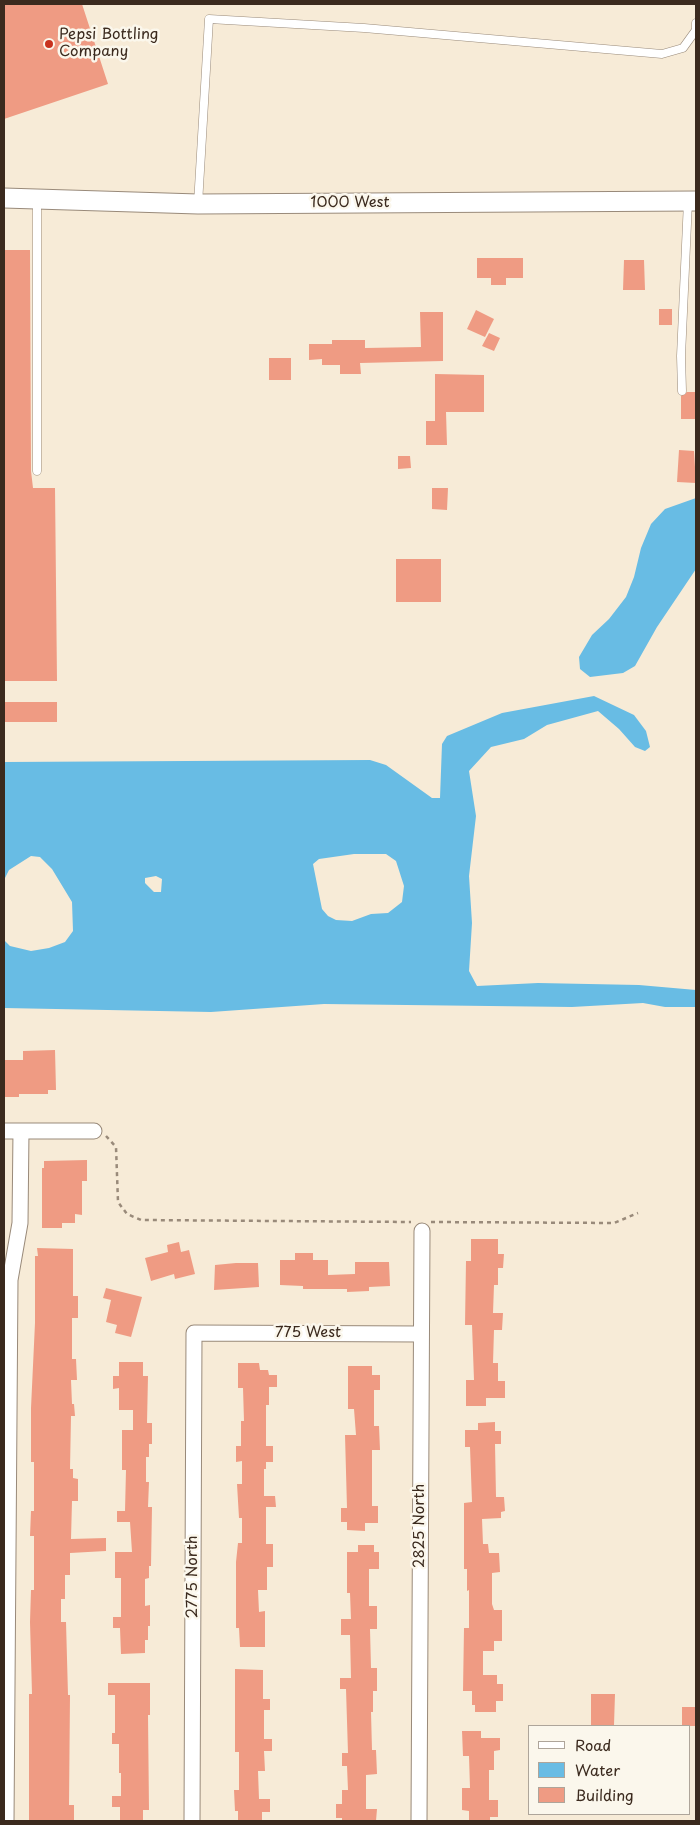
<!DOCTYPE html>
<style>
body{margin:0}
#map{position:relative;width:700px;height:1825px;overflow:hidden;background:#f7ebd7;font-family:"Playpen Sans",sans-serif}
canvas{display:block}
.frame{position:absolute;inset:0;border:5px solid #3b2a1e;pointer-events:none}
.legend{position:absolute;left:528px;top:1725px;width:162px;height:90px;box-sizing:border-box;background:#fbf7ec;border:1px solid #aea59a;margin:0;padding:6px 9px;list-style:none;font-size:15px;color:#3b2a1e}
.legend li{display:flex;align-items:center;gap:10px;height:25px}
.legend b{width:25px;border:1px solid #aea59a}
</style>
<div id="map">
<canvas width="700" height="1825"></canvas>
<div class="frame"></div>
<ul class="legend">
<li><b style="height:6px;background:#fff"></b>Road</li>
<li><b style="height:14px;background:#68bce4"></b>Water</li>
<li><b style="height:14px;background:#ef9b83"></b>Building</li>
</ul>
</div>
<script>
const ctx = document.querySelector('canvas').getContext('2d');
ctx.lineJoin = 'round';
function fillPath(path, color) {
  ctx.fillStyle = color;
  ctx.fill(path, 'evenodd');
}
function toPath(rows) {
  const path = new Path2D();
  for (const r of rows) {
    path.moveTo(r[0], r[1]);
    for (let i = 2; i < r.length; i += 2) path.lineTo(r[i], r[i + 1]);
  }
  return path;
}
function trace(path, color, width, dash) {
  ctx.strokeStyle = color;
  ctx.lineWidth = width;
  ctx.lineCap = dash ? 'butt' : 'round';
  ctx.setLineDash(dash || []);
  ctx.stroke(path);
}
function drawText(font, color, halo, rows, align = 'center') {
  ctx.font = font + ' "Playpen Sans",sans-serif';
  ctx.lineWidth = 5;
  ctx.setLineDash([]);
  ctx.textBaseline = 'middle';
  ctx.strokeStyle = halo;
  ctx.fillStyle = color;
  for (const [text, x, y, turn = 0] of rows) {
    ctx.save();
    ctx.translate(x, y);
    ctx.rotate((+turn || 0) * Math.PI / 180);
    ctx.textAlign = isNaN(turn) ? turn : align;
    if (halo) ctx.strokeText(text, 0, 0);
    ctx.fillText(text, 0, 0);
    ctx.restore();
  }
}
fillPath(toPath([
 [696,498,696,569,657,627,635,666,623,673,590,677,580,669,579,657,592,635,609,619,626,597,634,577,641,548,651,524,665,509],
 [594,696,634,715,646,731,650,747,645,751,635,747,619,729,598,711,547,725,524,739,491,747,469,771,476,816,469,876,472,923,469,971,477,986,538,983,639,985,696,990,696,1007,665,1007,643,1003,572,1007,324,1004,211,1012,4,1008,4,940,10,946,31,951,49,948,65,942,73,931,72,902,52,869,40,857,31,856,9,870,4,880,4,762,370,760,386,765,432,798,440,798,442,744,447,736,502,713],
 [354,854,386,854,396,861,404,886,402,902,388,913,371,914,352,921,336,920,328,916,322,909,313,864,319,859],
 [156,876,162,879,161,892,154,892,145,883,145,878]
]), '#68bce4');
fillPath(toPath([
 [4,4,82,4,108,84,4,119],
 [4,250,30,250,31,471,33,488,55,488,57,681,4,681],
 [477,258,523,258,523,278,506,278,506,285,491,285,491,278,477,278],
 [624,260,644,260,645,290,623,290],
 [659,309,672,309,672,325,659,325],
 [476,310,494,319,485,337,467,329],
 [420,312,443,312,443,361,360,363,361,374,340,374,340,365,322,365,322,359,309,360,309,344,332,344,332,340,365,340,365,348,421,347],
 [489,333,500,338,494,351,482,346],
 [269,358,291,358,291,380,269,380],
 [435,374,484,375,484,412,446,412,447,445,426,445,426,421,435,421],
 [687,392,696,392,696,419,681,419,681,396],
 [679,450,694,451,696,483,677,482],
 [398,456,410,456,411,468,398,469],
 [432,488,448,488,447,510,432,509],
 [396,559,441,559,441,602,396,602],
 [4,702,57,702,57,722,4,722],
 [55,1050,56,1090,48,1090,48,1094,19,1094,19,1097,4,1097,4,1060,23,1060,23,1051],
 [87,1160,87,1181,82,1181,82,1215,75,1214,75,1223,62,1223,62,1228,42,1228,42,1168,44,1168,44,1161],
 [471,1239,498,1239,498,1254,504,1254,503,1268,498,1268,498,1285,494,1285,493,1313,503,1313,502,1330,494,1330,493,1363,498,1363,498,1381,505,1381,505,1398,486,1398,486,1406,466,1406,466,1380,474,1380,472,1325,465,1325,466,1261,471,1261],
 [179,1242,181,1252,189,1250,195,1274,175,1279,174,1274,151,1281,145,1258,168,1252,167,1245],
 [37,1248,73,1249,73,1296,78,1296,78,1318,72,1318,72,1359,76,1359,77,1380,71,1380,72,1404,74,1404,75,1416,71,1416,70,1469,73,1469,73,1478,78,1479,78,1501,72,1501,71,1539,106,1538,106,1551,70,1553,70,1575,65,1575,65,1599,61,1599,61,1622,66,1622,68,1695,70,1695,69,1805,74,1805,74,1821,29,1821,29,1694,32,1694,30,1622,31,1590,34,1590,34,1536,30,1536,31,1511,34,1511,34,1462,31,1462,31,1408,35,1323,35,1256,38,1256],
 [295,1253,313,1253,313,1260,328,1260,328,1275,355,1274,355,1262,389,1262,390,1286,369,1287,369,1291,347,1292,347,1289,303,1289,303,1286,280,1285,280,1260,295,1260],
 [236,1263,258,1263,259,1287,214,1290,215,1265],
 [106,1288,142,1297,131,1337,115,1333,117,1325,106,1322,111,1300,103,1298],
 [119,1362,143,1362,143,1376,148,1376,147,1423,152,1423,152,1444,149,1444,149,1457,146,1457,146,1482,149,1482,148,1507,152,1507,151,1566,149,1566,149,1578,145,1579,145,1606,150,1605,150,1626,148,1626,148,1640,145,1640,145,1653,121,1654,120,1628,113,1628,113,1617,121,1617,121,1578,115,1578,115,1552,132,1552,130,1522,117,1522,117,1511,125,1511,126,1470,122,1470,122,1430,133,1430,133,1410,119,1410,119,1388,113,1389,113,1376,119,1376],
 [238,1363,259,1363,260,1370,268,1370,269,1375,277,1375,277,1387,269,1387,269,1405,266,1405,266,1446,273,1446,273,1462,266,1462,266,1469,264,1469,264,1496,275,1496,276,1507,266,1507,266,1544,273,1544,273,1567,267,1567,267,1590,258,1590,259,1612,265,1611,265,1647,240,1647,239,1628,236,1628,236,1562,238,1543,242,1543,242,1518,239,1518,237,1484,242,1484,242,1461,236,1462,236,1446,241,1446,241,1421,244,1421,243,1388,238,1388],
 [348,1366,372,1366,372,1375,380,1375,380,1390,374,1390,374,1426,379,1426,380,1450,372,1450,372,1506,378,1506,378,1523,365,1523,365,1531,347,1530,347,1522,341,1522,341,1508,347,1508,345,1435,356,1435,354,1409,348,1409],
 [495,1422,495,1431,501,1431,501,1444,495,1444,496,1497,504,1497,505,1511,501,1512,501,1518,482,1519,483,1544,488,1544,489,1553,499,1553,500,1572,492,1573,492,1604,494,1610,502,1610,502,1641,494,1641,494,1651,483,1651,483,1675,497,1675,497,1684,503,1684,503,1701,496,1701,496,1712,475,1712,475,1705,472,1705,472,1691,463,1691,464,1628,469,1628,469,1590,467,1591,467,1569,464,1569,464,1503,472,1502,470,1447,465,1447,465,1430,478,1430,478,1423],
 [358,1545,374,1545,374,1552,379,1552,379,1569,369,1569,369,1606,377,1606,377,1629,370,1629,371,1668,377,1668,377,1691,373,1691,373,1712,371,1712,372,1750,376,1750,377,1774,366,1775,366,1809,377,1809,376,1821,342,1821,342,1818,336,1818,336,1804,342,1804,342,1790,348,1790,347,1766,342,1766,342,1753,348,1753,346,1689,340,1689,340,1678,351,1678,350,1635,341,1635,341,1619,351,1619,350,1593,347,1593,347,1552,358,1552],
 [235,1669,263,1670,263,1699,270,1699,270,1710,264,1710,264,1739,272,1739,272,1751,264,1751,265,1771,258,1771,259,1799,270,1799,270,1812,262,1812,262,1821,238,1821,238,1811,235,1811,234,1790,239,1790,239,1752,235,1752],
 [108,1683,150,1683,150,1715,148,1715,149,1810,143,1810,143,1821,120,1821,120,1807,112,1807,112,1796,121,1796,121,1773,119,1773,119,1744,112,1744,112,1733,115,1733,115,1695,108,1695],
 [591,1694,615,1694,614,1725,591,1725],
 [682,1707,696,1707,696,1726,682,1726],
 [462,1731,481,1731,481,1738,500,1738,500,1750,494,1751,494,1770,489,1770,489,1800,498,1800,498,1817,490,1817,490,1821,469,1821,469,1811,462,1810,462,1788,470,1788,469,1756,463,1756]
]), '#ef9b83');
const service = toPath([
 [198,204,209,19,364,28,662,54,683,48,696,30,696,23],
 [682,391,681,356,688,201],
 [37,471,37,200]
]);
const minor = toPath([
 [4,1131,94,1131],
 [6,1821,10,1280,20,1223,21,1131],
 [192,1821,194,1333,421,1334],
 [419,1821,422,1231]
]);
const tertiary = toPath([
 [4,198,198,204,696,201]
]);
trace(service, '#998a7a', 9);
trace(minor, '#998a7a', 17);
trace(tertiary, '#998a7a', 21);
trace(toPath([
 [106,1136,116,1147,118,1202,127,1214,141,1220,411,1222],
 [431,1222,614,1223,638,1213]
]), '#998a7a', 2.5, [4, 4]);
trace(service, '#fff', 8);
trace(minor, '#fff', 15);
trace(tertiary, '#fff', 19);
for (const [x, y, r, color] of [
 [49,44,5,"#c8321e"]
]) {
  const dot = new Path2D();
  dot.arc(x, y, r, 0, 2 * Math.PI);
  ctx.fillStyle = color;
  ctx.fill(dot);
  trace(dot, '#fbf7ec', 2);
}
drawText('15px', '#3b2a1e', '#fbf7ec', [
 ["Pepsi Bottling",59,35],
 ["Company",59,52]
], 'left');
drawText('15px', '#3b2a1e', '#fbf7ec', [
 ["1000 West",350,203],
 ["775 West",308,1333],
 ["2825 North",420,1526,-90],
 ["2775 North",193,1577,-90]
]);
</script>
